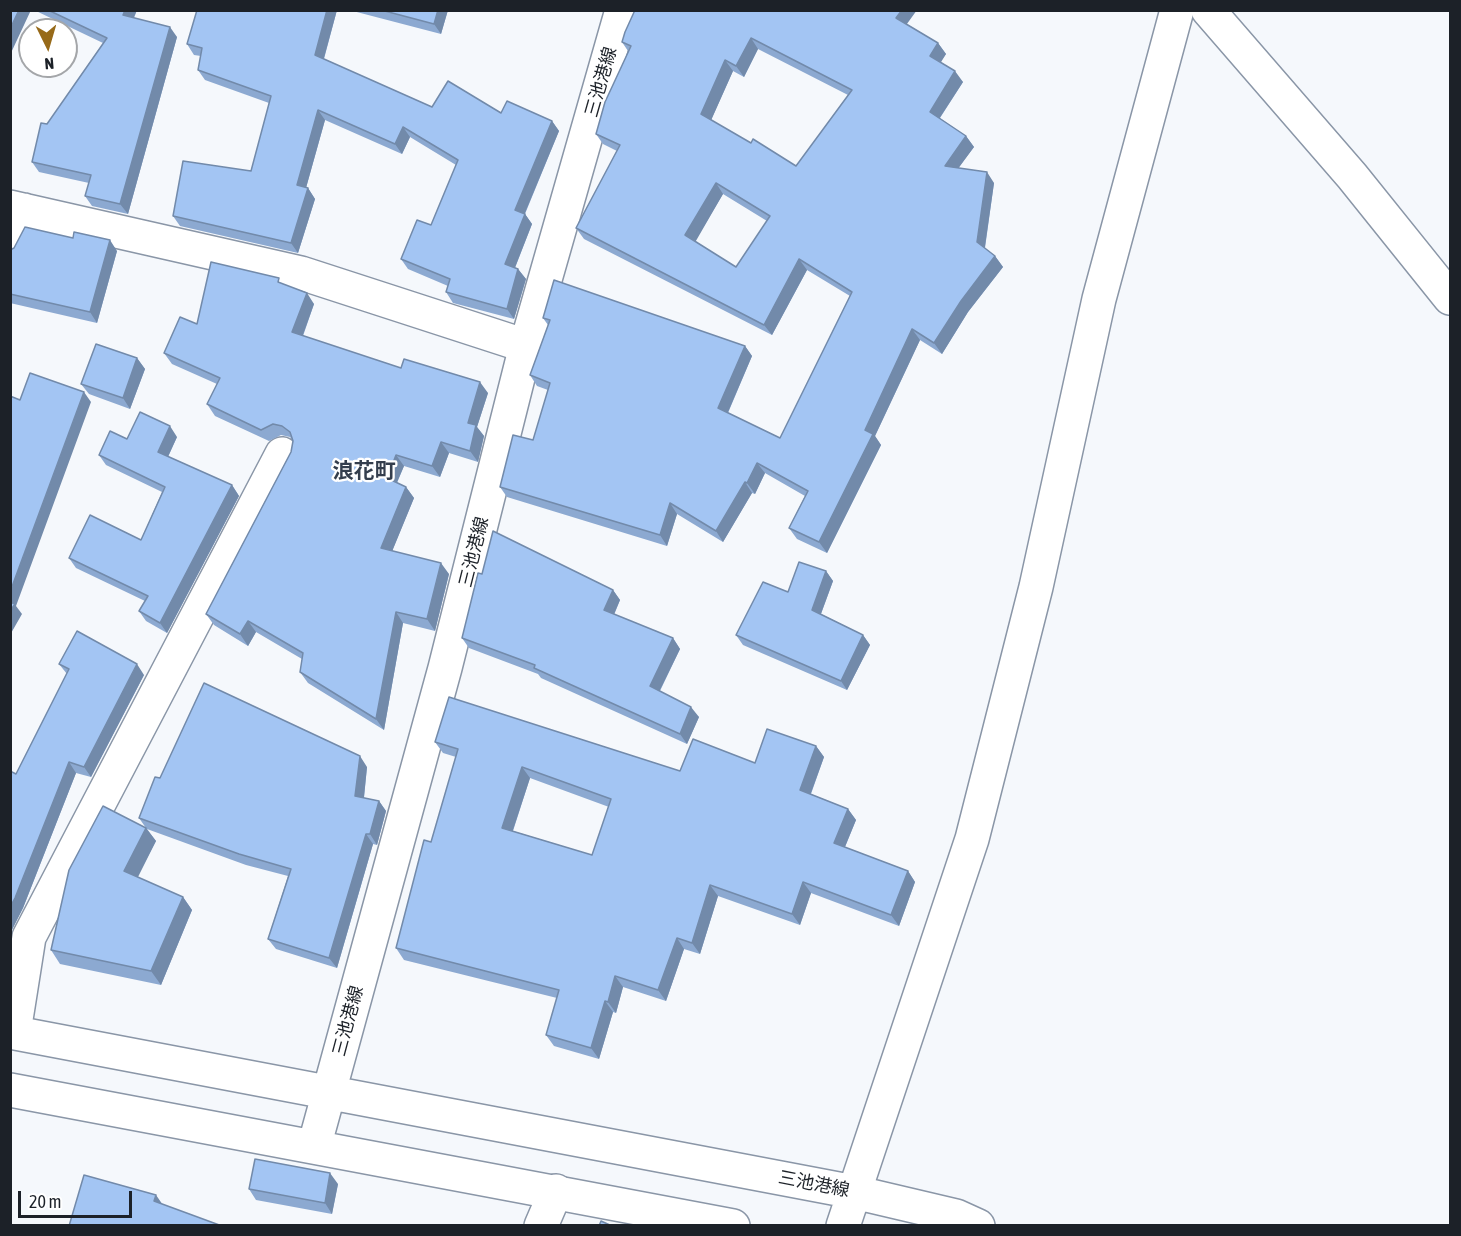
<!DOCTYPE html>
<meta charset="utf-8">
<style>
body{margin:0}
#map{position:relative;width:1461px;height:1236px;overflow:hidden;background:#f5f8fc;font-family:"Asap Condensed",sans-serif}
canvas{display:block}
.frame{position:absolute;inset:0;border:12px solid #1c2128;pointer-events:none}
.north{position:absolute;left:18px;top:18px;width:60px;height:60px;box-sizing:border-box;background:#fff;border:2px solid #a4a6a9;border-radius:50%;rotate:175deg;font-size:16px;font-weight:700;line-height:24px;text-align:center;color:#1c2128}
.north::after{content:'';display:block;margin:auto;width:21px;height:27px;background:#976a19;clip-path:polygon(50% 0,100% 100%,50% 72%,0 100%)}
.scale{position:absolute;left:18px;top:1191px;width:114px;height:27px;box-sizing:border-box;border:3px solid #1c2128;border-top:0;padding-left:8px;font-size:18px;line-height:21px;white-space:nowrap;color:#1c2128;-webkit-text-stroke:4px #fff;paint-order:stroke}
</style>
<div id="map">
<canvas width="1461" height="1236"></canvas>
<div class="frame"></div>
<div class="north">N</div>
<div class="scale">20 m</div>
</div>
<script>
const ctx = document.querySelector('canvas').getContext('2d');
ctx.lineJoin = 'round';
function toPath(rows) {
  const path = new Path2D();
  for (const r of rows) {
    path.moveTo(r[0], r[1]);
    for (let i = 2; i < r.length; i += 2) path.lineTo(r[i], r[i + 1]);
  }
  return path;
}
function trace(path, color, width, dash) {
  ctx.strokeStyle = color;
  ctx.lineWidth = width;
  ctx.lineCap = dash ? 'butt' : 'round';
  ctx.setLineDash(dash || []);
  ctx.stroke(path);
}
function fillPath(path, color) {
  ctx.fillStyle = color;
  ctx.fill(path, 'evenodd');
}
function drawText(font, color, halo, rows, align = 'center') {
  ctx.font = font + ' "Asap Condensed","Noto Sans JP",sans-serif';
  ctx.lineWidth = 4.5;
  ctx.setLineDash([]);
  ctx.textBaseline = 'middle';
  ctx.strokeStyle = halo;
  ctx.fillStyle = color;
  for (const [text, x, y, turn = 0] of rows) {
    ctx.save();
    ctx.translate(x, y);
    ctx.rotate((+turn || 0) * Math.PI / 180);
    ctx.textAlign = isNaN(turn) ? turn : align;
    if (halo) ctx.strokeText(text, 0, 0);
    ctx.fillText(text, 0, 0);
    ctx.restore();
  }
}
const street = toPath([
 [1208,10,1352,176,1450,298],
 [10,207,301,273,526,346],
 [10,244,24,210],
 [14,1032,29,937,282,454],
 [541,1226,556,1191]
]);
const secondary = toPath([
 [10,1032,854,1192,956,1216,978,1226],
 [10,1090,733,1226],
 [314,1147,445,668,526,346,622,10],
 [843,1226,972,839,1036,587,1099,299,1177,10]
]);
trace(street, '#8a96a7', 36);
trace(secondary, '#8a96a7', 36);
trace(street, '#fff', 33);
trace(secondary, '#fff', 33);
fillPath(toPath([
 [34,10,137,10,134,18,177,37,128,214,92,206,85,196,89,183,39,172,32,162,47,124,103,43],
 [337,10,324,59,432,107,501,113,552,121,559,131,525,214,532,224,515,268,518,269,526,279,514,319,453,303,446,292,448,286,408,269,401,259,431,225,456,165,410,137,402,154,325,120,306,188,308,188,315,199,298,253,180,226,173,216,251,171,269,103,205,80,198,70,201,56,194,55,187,44],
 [349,10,448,10,441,34],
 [907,24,938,43,946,54,940,62,963,82,940,118,966,136,974,147,958,168,994,183,985,248,995,256,1003,267,968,312,942,354,920,340,875,436,881,445,827,553,797,539,789,528,805,496,765,473,755,494,752,493,723,542,677,514,667,546,507,497,500,487,533,440,548,390,537,386,530,375,548,325,543,318,745,346,752,356,728,413,780,438,850,296,807,270,772,335,584,239,576,228,617,151,603,144,596,134,628,51,622,42],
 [758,49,848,95,796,166,751,143,711,120,733,71,744,77],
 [723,194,767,221,736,267,695,241],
 [10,250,117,251,97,323,10,303],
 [284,284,314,304,303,336,401,368,488,393,477,427,484,436,478,462,449,453,440,477,404,466,397,483,406,487,414,498,392,551,449,574,435,631,403,623,384,730,308,683,300,672,302,659,256,632,248,646,214,625,206,614,291,452,293,441,290,437,281,435,269,441,215,416,207,404,217,384,172,364,164,353,197,324],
 [137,358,145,369,130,409,89,394,81,384],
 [177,437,168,457,232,485,239,496,167,633,146,621,139,611,145,601,76,568,69,558,141,540,162,492,106,465,99,455,127,439],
 [826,571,833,581,821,614,863,635,870,645,847,690,743,645,736,635,788,592],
 [613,590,620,600,614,615,673,638,680,649,660,691,699,717,687,744,541,678,538,674,469,648,462,638],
 [59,664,144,675,91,777,76,773,23,908,12,929,16,774,67,674],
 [435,742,680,771,755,763,816,746,824,757,811,794,848,809,856,820,845,847,908,871,915,882,899,926,811,893,800,925,718,896,700,954,684,949,666,1001,623,987,616,1013,613,1012,599,1059,554,1046,546,1035,557,998,404,960,396,948,431,842,456,757,443,753],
 [530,778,609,807,592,855,513,831],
 [367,767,364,798,379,801,386,811,377,845,373,844,337,968,276,949,268,939,288,876,246,865,147,829,156,841,137,877,183,897,192,910,161,985,60,964,51,950,146,828,139,818,160,778],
 [338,1184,332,1214,256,1200,249,1189]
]), '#8ca9d1');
fillPath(toPath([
 [19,10,31,10,10,55,10,29],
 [125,10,137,10,130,26,123,15],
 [327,10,337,10,322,65,315,55],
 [438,10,448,10,441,34,434,24],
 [902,10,917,10,904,28,896,18],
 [170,27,177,37,128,214,120,204],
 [751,38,758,49,744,77,736,66],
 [938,43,946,54,938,67,930,56],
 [725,60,733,71,709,125,701,114],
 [955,71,963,82,937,122,930,112],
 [318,110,325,120,304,195,297,185],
 [552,121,559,131,522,220,515,210],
 [403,127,410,137,402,154,395,144],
 [966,136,974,147,952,177,945,166],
 [987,172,994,183,984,253,977,242],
 [716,183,723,194,693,246,685,235],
 [308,188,315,199,298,253,291,243],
 [525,214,532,224,512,275,505,264],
 [110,240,117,251,97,323,90,312],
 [995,256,1003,267,968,312,942,354,934,343,961,301],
 [799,259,807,270,772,335,764,325],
 [518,269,526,279,514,319,507,309],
 [307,293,314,304,300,343,292,332],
 [912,329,920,340,875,436,881,445,827,553,819,542,865,430],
 [745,346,752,356,725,419,718,408],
 [137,358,145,369,130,409,123,398],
 [480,382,488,393,477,427,484,436,478,462,470,451,468,423],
 [84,392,91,402,16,606,22,614,10,635,10,592],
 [170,426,177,437,165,463,158,452],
 [441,442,449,453,440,477,432,466],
 [396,455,404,466,394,489,387,478],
 [757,463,765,473,755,494,747,483],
 [745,482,752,493,723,542,716,531],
 [232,485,239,496,167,633,160,623],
 [406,487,414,498,389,559,381,548],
 [670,503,677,514,667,546,660,535],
 [441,563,449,574,435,631,427,619],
 [826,571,833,581,819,619,812,610],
 [613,590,620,600,611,621,604,610],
 [396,612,403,623,384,730,376,719],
 [248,621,256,632,248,646,240,634],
 [863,635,870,645,847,690,841,681],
 [673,638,680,649,657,696,650,686],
 [137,664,144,675,91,777,84,767],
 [691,707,699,717,687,744,680,734],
 [816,746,824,757,808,801,800,790],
 [360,756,367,767,363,806,355,796],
 [69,762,76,773,23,908,10,934,10,907],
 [522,767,530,778,510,839,502,828],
 [379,801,386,811,377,845,370,834],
 [848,809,856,820,842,854,834,843],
 [146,828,156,841,134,885,124,871],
 [366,834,373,844,337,968,329,958],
 [908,871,915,882,899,926,891,915],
 [803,882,811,893,800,925,792,914],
 [710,885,718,896,700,954,692,943],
 [183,897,192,910,161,985,151,971],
 [677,938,684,949,666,1001,658,990],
 [615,976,623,987,616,1013,608,1002],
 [605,1001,613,1012,599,1059,591,1048],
 [330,1173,338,1184,332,1214,325,1203],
 [156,1195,165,1208,154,1201]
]), '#728aaa');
const building = toPath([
 [10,10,19,10,10,29,10,10],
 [48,10,125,10,123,15,170,27,120,204,85,196,91,175,32,162,41,123,47,124,107,38,48,10],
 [197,10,327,10,315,55,432,107,448,81,501,113,507,101,552,121,515,210,525,214,505,264,518,269,507,309,446,292,450,279,401,259,417,220,431,225,458,160,403,127,395,144,318,110,297,185,308,188,291,243,173,216,183,161,251,171,271,96,198,70,202,48,187,44,197,10],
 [381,10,438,10,434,24,381,10],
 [635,10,902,10,896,18,938,43,930,56,955,71,930,112,966,136,945,166,987,172,977,242,995,256,961,301,934,343,912,329,865,430,873,434,819,542,789,528,808,491,757,463,747,483,745,482,716,531,670,503,660,535,500,487,513,435,533,440,550,383,530,375,550,320,543,318,554,280,745,346,718,408,780,438,852,292,799,259,764,325,576,228,620,145,596,134,605,102,631,46,622,42,625,32,635,10],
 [751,38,852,90,796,166,753,139,751,143,701,114,725,60,736,66,751,38],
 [716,183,770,216,736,267,685,235,716,183],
 [25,227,73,238,74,232,110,240,90,312,10,294,10,250,14,248,25,227],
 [211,262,279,278,278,282,307,293,292,332,401,368,404,359,480,382,468,423,476,425,470,451,441,442,432,466,396,455,387,478,406,487,381,548,441,563,427,619,396,612,376,719,300,672,303,653,248,621,240,634,206,614,291,452,293,441,290,432,282,426,273,424,261,430,207,404,220,378,164,353,180,317,197,324,211,262],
 [96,344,137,358,123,398,81,384,96,344],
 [30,373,84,392,10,592,10,396,20,400,30,373],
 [140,412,170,426,158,452,232,485,160,623,139,611,148,596,69,558,90,515,141,540,165,487,99,455,110,431,127,439,140,412],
 [493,531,613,590,604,610,673,638,650,686,691,707,680,734,534,668,535,665,462,638,478,573,482,574,493,531],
 [799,562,826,571,812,610,863,635,841,681,736,635,763,582,788,592,799,562],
 [10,602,15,604,10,611,10,602],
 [77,631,137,664,84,767,69,762,15,898,10,907,10,771,16,774,69,669,59,664,77,631],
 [204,683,360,756,355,796,379,801,370,834,366,834,329,958,268,939,291,869,239,854,139,818,155,777,160,778,204,683],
 [449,697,680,771,693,739,755,763,767,729,816,746,800,790,848,809,834,843,908,871,891,915,803,882,792,914,710,885,692,943,677,938,658,990,615,976,608,1002,605,1001,591,1048,546,1035,559,990,396,948,424,840,431,842,458,749,435,742,449,697],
 [522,767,611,799,592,855,502,828,522,767],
 [103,806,146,828,124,871,183,897,151,971,51,950,69,870,103,806],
 [255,1159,330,1173,325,1203,249,1189,255,1159],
 [84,1175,156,1195,154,1201,222,1226,69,1226,84,1175],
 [601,1221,612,1226,599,1226,601,1221]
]);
fillPath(building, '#a3c5f3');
trace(building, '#728aaa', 1.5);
drawText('18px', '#1c2128', '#fff', [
 ["三池港線",601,82,-74],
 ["三池港線",474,552,-76],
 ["三池港線",348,1021,-75],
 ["三池港線",814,1184,11]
]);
drawText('bold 21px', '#343e4d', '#fff', [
 ["浪花町",364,471]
]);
</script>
